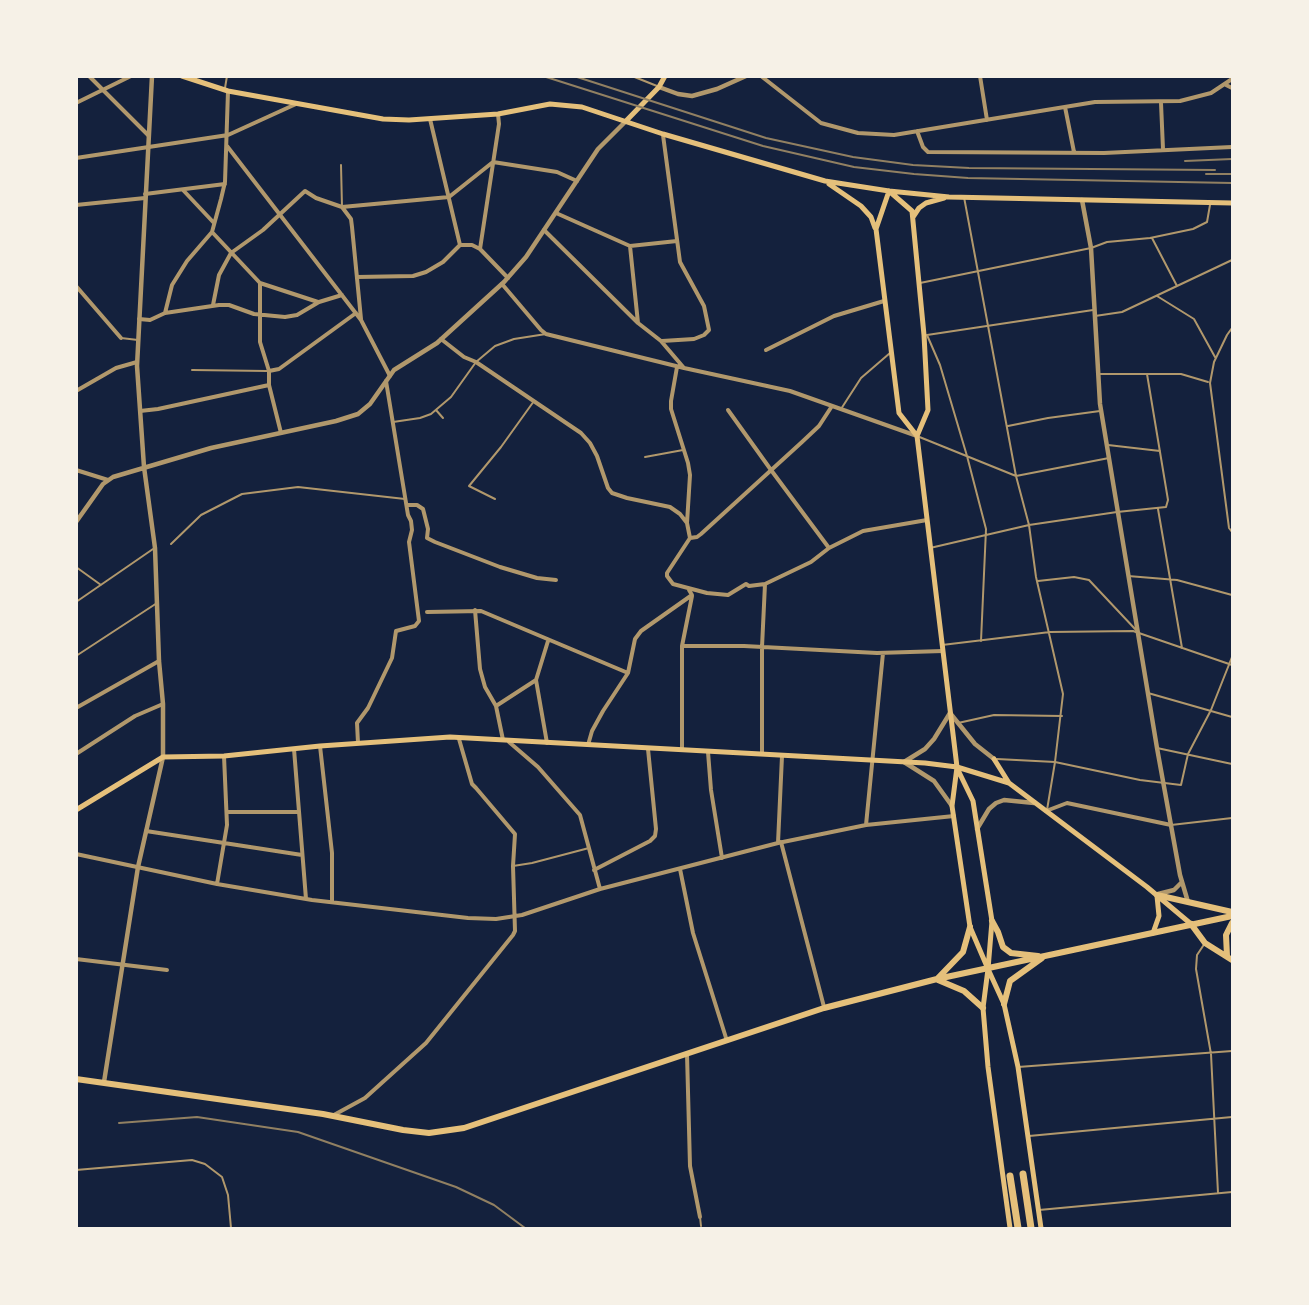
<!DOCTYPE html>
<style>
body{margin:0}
#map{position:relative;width:1309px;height:1305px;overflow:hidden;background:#14213d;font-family:"PT Serif",serif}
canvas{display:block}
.frame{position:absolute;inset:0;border:78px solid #f6f1e7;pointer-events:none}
</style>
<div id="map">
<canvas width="1309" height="1305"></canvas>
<div class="frame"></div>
</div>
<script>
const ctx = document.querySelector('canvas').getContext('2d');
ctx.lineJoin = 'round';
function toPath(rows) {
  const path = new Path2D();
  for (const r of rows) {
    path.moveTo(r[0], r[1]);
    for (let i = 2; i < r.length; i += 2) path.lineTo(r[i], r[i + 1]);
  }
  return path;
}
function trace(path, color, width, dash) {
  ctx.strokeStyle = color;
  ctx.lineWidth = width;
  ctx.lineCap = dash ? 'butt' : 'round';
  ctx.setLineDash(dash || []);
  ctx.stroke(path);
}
trace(toPath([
 [632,76,657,86],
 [225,88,227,76],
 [341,165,342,207],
 [964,197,1016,476,1029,525,1036,577,1063,694,1055,762,1047,810],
 [1152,238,1177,286],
 [920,283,1091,248,1107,242,1150,238,1193,229,1207,222,1210,205],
 [1157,296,1194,319,1215,357],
 [1095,316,1122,312,1232,260],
 [1232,328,1227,335,1214,362,1210,383,1229,528,1232,532],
 [927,335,940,365,967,456,986,529,981,641],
 [927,335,1093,310],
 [121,338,138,340],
 [192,370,267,371],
 [1098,374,1181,374,1208,382],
 [841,409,861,378,890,353],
 [436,410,443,418],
 [393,422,420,418,431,414,451,397,476,362,495,346,514,339,546,334],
 [1008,426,1048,418,1100,411],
 [917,436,1016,476,1109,458],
 [1108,445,1160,451],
 [645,457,683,450],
 [495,499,469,486,501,447,534,401],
 [1158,509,1182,648],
 [171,544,201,515,242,494,298,487,405,499],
 [930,548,1029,525,1117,512,1166,507,1168,500,1147,374],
 [76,567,101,585],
 [1128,576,1177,580,1232,595],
 [1038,581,1074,577,1089,580,1136,630],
 [76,602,153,549],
 [942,645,1050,632,1133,631,1232,665],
 [76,656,157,603],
 [1148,693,1232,717],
 [958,723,994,715,1062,716],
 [1157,748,1232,764],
 [997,759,1055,762,1140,780,1181,785,1188,754,1211,710,1232,657],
 [1171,825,1232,818],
 [513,866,532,863,589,848],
 [1205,943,1197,955,1196,969,1211,1054,1218,1193],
 [1018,1067,1232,1051],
 [1029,1136,1232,1117],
 [76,1170,192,1160,205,1164,222,1177,228,1195,231,1228],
 [1039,1210,1232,1192],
 [700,1217,701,1226]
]), '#b1986c', 2);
trace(toPath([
 [89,76,149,136],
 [761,76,821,123,858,133,894,135,1095,102,1180,101,1211,93,1232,79],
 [980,76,987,120],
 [1226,85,1232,88],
 [76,103,131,76],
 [1161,103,1163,149],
 [1065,107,1074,152],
 [430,119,460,245],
 [917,131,923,147,928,152,1104,153,1232,147],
 [227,146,361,320,390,376],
 [76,158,228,135,296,104],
 [183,190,214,223],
 [145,194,225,184],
 [449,197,493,162,557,172,577,181],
 [76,205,145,198],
 [342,207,351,219,352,227,361,319],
 [556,213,630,246,677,241],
 [544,230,638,323,661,341,684,368,790,391,917,436],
 [212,232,260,283,318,302],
 [460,245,472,245,480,249,508,278],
 [630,246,638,323],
 [480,249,499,124,498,114],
 [357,277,413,276,426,272,443,262,460,245],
 [502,284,541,330,546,334,684,368],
 [76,286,121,338],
 [213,305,219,275,231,253,263,230,305,191,316,198,342,207,449,197],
 [165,313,172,285,187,261,212,232,221,199,225,182,228,91],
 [139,319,150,320,165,313,219,305,229,305,254,314,285,317,297,315,319,302,342,295],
 [441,339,464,357,476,362,581,433,590,443,597,456,608,488,612,493,627,498,670,507,680,514,687,523,690,538,667,573,667,576,673,584,707,593,728,595,746,584,749,586,765,584,811,562,829,548,863,531,927,520],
 [662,341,694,339,704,335,709,330,704,306,680,262,663,135],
 [766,350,834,316,884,301],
 [677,367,671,401,671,409,688,463,690,475,687,523],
 [269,371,279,369,356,313],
 [269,385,281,433],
 [76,391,116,368,137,362],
 [728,410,771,470,829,548],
 [140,411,158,409,269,385,269,371,260,342,260,283],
 [76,470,108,480],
 [407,505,417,505,423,509,428,529,427,538,435,542,500,567,537,578,556,580],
 [690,538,697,537,701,534,802,442,819,426,832,406],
 [475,610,480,669,485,687,496,706,536,680],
 [427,612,481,611,628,673],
 [682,646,744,646,877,653,943,651],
 [496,706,503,740],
 [76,708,159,661],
 [509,742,538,767,580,815,600,889],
 [358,743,357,723,368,708,392,658,396,631,415,626,419,621,409,542,412,530,411,521,408,515,386,381],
 [547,743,536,680,548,641],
 [588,745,592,731,603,711,628,673,635,639,641,631,692,595,689,590],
 [320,746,332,853,332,902],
 [294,749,306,899],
 [682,750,682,646,692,596],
 [708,752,711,790,722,858],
 [76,754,135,716,163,704],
 [762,754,762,647,765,584],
 [1046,811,1067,803,1171,825],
 [227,812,298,812],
 [866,825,883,653],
 [146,831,302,855],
 [781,842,824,1007],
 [778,843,782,756],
 [76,854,217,884,312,900,468,918,496,919,522,915,600,889,778,843,866,825,954,816],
 [680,869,693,933,727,1041],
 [594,870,650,841,655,836,656,829,648,749],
 [217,884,227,825,224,756],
 [76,959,167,970],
 [687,1054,690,1166,700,1217],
 [332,1116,365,1098,426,1043,513,935,515,931,513,866,515,834,476,788,472,784,459,739]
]), '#b1986c', 4);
trace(toPath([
 [659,87,678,94,692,96,717,89,746,76],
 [1082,200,1091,248,1100,404,1157,748,1180,875,1188,902],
 [76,522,103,484,113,477,211,448,336,421,358,414,370,404,394,370,437,343,504,282,526,257,598,149,626,121],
 [952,806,934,781,904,762,925,749,934,739,950,713,975,744,994,759],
 [977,829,989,809,996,803,1004,800,1034,803],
 [1158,894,1174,890,1182,882],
 [104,1082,138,867,163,757,163,704,159,661,155,548,144,467,137,366,152,76]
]), '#b1986c', 4.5);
trace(toPath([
 [182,76,228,91,383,119,409,120,498,114,550,104,582,107,663,134,825,181,889,191,949,197,1232,203],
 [626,121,659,87,665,76],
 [829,184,861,206,871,217,875,228],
 [889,191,912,211,924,335,928,410,917,436,957,767,952,806,970,927,988,969,983,1008,988,1067,1010,1228],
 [889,191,876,229,899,413,917,436],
 [913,217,919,208,926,203,944,198],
 [994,759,1009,783],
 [957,768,973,801,992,921,988,969,1004,1004,1018,1067,1041,1228],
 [76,810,163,757,224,756,320,746,450,737,925,763,957,767,1009,783,1147,887,1191,924],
 [1153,933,1159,916,1157,896]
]), '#e5c07b', 5);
trace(toPath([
 [1157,895,1232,912],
 [992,921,998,932,1003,947,1011,953,1038,956],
 [1191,924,1205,943,1232,960],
 [1227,956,1226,935,1232,923],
 [938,978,963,952,970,927],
 [938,980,964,991,983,1008],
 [1004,1004,1010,981,1042,958],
 [76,1079,323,1114,403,1130,429,1133,464,1128,824,1008,937,979,1232,916]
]), '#e5c07b', 6);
trace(toPath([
 [1023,1174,1031,1228],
 [1010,1176,1018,1228]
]), '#e5c07b', 7);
trace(toPath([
 [543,76,763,146,854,167,914,174,968,178,1232,183],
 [574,76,766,138,853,157,913,165,969,168,1215,170],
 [1185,161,1232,159],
 [1206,174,1232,174],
 [119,1123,197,1117,298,1132,456,1187,494,1205,525,1228]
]), '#918062', 2);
</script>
